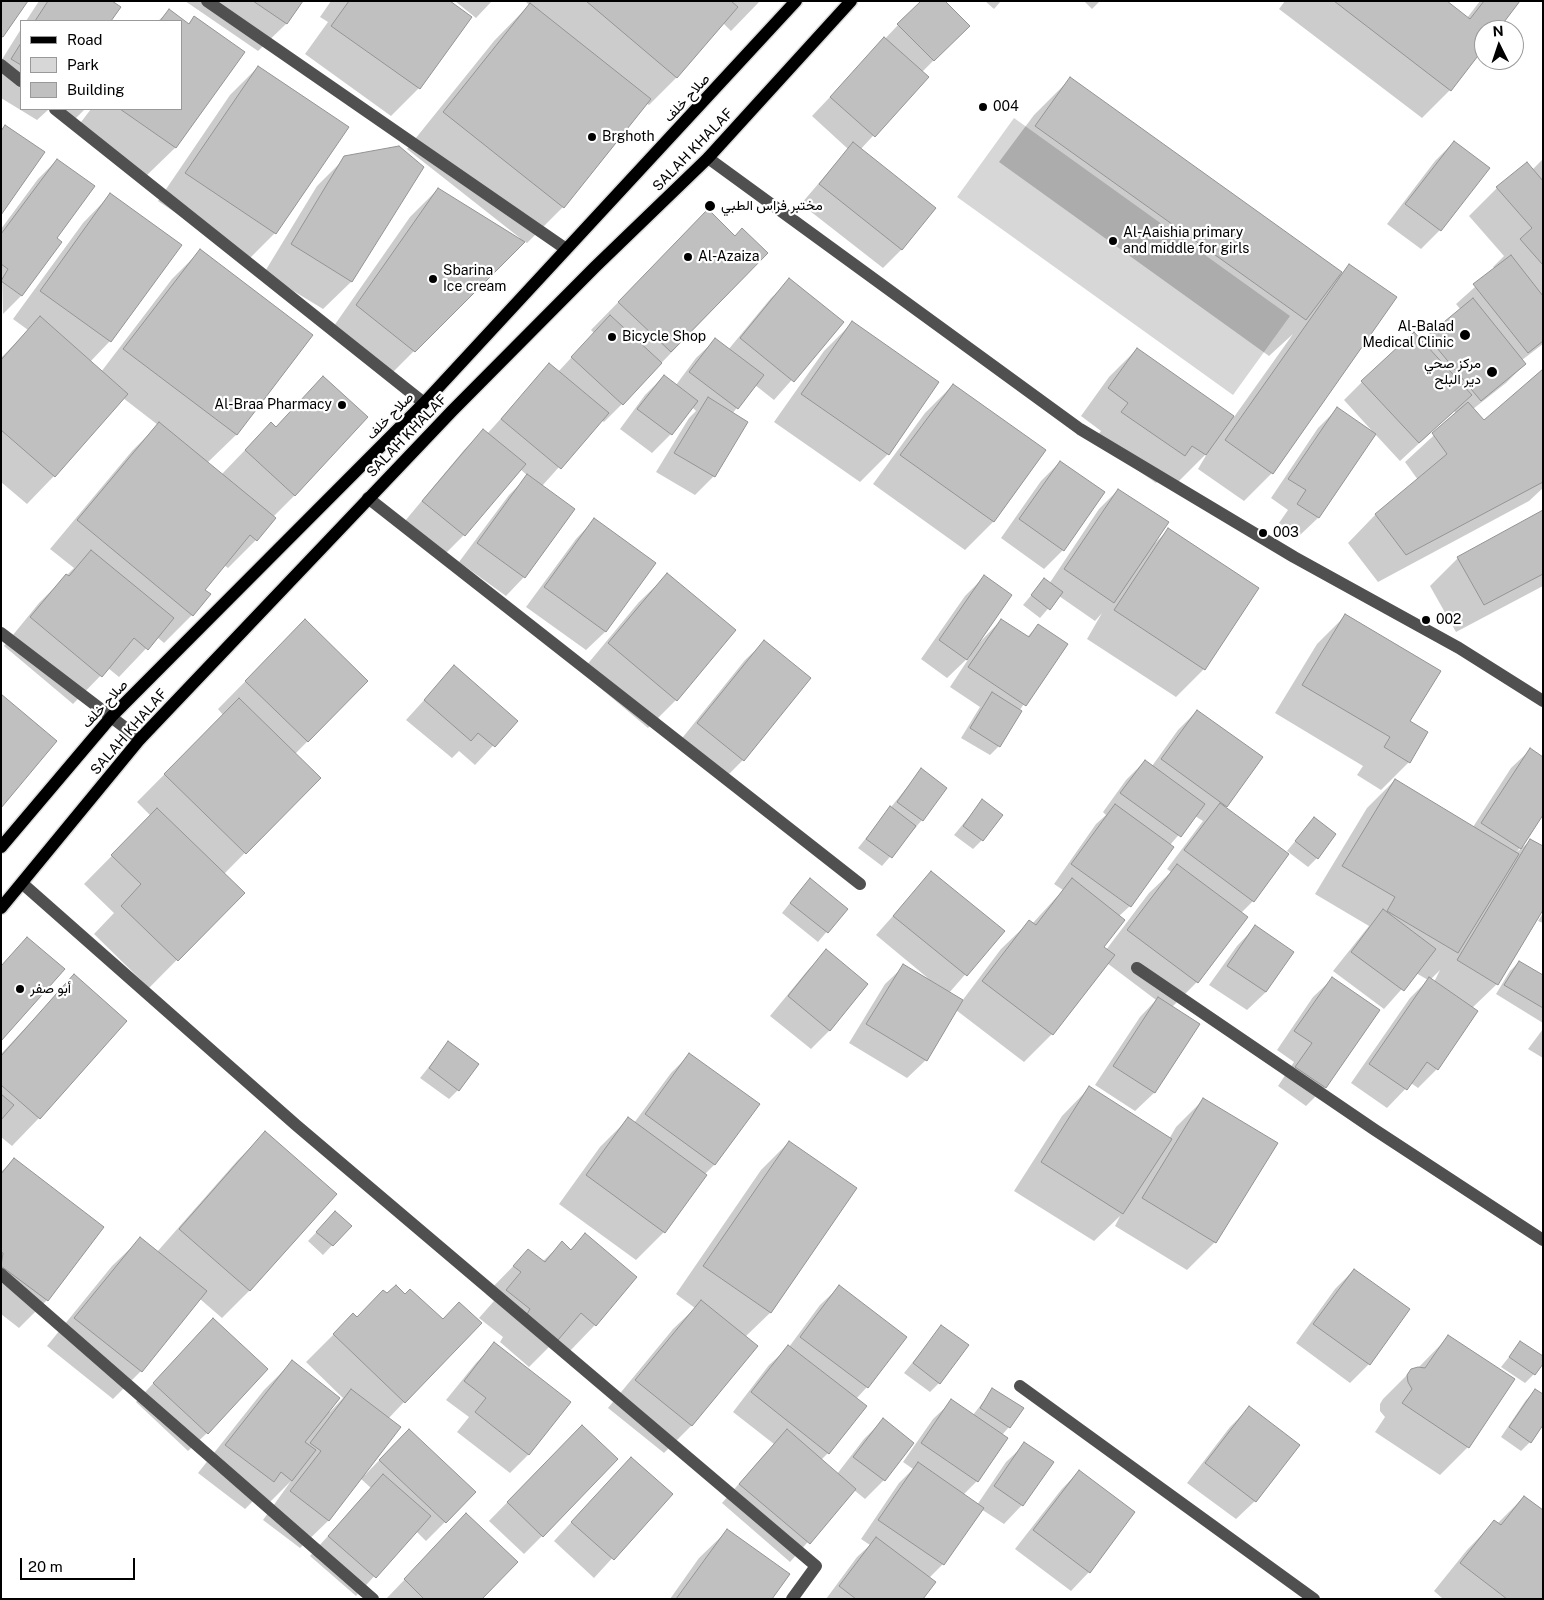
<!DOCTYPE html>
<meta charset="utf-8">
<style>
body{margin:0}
#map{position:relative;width:1544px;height:1600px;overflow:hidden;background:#fff;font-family:"Public Sans",sans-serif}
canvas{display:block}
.frame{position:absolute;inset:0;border:2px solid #000;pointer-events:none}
.legend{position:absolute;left:20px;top:20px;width:162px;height:90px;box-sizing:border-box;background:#fff;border:1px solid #999;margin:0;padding:6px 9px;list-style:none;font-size:15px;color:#000}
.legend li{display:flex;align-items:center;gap:10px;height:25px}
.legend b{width:25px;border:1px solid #999}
.north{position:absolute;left:1474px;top:20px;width:50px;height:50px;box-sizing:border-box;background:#fff;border:1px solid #999;border-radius:50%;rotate:356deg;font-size:14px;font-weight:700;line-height:20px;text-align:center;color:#000}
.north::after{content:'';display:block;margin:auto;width:18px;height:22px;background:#000;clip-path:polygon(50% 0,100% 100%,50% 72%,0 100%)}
.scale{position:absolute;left:20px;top:1558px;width:115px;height:22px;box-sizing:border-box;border:2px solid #000;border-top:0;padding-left:6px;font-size:15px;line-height:18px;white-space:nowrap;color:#000;-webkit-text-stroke:4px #fff;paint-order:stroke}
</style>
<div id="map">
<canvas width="1544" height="1600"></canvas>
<div class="frame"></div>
<ul class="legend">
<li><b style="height:6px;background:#000"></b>Road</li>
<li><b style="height:14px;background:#d7d7d7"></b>Park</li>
<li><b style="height:14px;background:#c0c0c0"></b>Building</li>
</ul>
<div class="north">N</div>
<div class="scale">20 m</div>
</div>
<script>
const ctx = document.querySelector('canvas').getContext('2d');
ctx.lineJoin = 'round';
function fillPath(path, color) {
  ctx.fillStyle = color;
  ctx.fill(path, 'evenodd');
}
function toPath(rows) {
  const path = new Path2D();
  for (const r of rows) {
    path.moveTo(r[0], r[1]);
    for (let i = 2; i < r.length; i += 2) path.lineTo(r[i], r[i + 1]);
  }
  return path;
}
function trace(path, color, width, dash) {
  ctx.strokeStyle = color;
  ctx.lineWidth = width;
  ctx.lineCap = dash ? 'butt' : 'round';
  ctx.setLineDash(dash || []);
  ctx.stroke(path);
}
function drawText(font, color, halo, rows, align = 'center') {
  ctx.font = font + ' "Public Sans",Vazirmatn,sans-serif';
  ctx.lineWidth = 4.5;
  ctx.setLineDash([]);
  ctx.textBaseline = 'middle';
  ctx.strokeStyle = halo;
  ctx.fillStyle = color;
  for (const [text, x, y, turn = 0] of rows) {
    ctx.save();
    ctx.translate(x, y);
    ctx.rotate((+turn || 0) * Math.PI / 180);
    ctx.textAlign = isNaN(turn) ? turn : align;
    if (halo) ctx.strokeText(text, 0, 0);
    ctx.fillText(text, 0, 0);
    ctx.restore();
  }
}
fillPath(toPath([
 [1014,118,1290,316,1233,395,957,197]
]), '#d7d7d7');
fillPath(toPath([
 [39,1,110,1,119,7,110,21,26,21],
 [185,1,302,1,286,24,258,51],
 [331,1,447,1,470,18,419,88,391,116,305,54,328,22,320,17],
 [455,1,492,1,476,18],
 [525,1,760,1,731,31,723,23,677,77,649,105,646,103,563,207,527,243,524,241,386,379,329,333,410,217,438,189,519,239,520,238,407,149,494,41,529,5],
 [985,1,1001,1,994,9],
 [1084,1,1100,1,1092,9],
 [1285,1,1445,1,1467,18,1480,1,1518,1,1496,30,1484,30,1484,46,1450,90,1422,118,1279,9],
 [169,11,188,24,194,18,243,53,175,148,147,175,78,126,91,109,181,109,181,21,158,21],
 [898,25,968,26,922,72,927,77,860,150,902,249,883,268,801,204,848,149,812,116],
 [21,29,21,109,49,109,37,120,1,98,1,61],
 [258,67,275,233,247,261,158,201,230,95],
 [1070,79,1338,277,1349,266,1396,298,1272,473,1244,501,1198,469,1208,452,1178,482,1165,474,1156,483,1094,440,1101,431,1081,416,1109,377,1137,349,1234,417,1293,334,1269,356,999,162,1034,115],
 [56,109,85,109,74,120],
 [1454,142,1488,168,1440,230,1421,249,1387,224,1435,161],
 [345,158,422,167,351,282,323,309,264,273,317,186],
 [1543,159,1543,344,1522,360,1525,364,1506,383,1473,409,1484,422,1543,371,1543,488,1529,501,1378,582,1348,543,1375,515,1418,480,1405,462,1457,414,1454,411,1400,461,1375,434,1318,518,1299,536,1279,523,1288,510,1271,498,1318,428,1337,409,1373,432,1344,400,1362,382,1422,343,1461,310,1456,304,1495,269,1493,267,1504,256,1469,216,1497,188,1532,170],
 [57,160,55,238,60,243,21,296,3,314,1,229,38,179],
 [110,195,110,341,90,362,101,372,172,279,200,251,312,335,236,435,207,463,221,475,271,423,275,428,323,378,295,495,273,517,274,518,256,540,228,568,224,565,203,590,192,615,164,643,157,637,119,677,108,668,73,704,4,646,39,603,74,568,50,549,132,451,158,425,123,398,54,476,27,504,1,482,1,358,28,330,13,319,83,223],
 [735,237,767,253,622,404,604,422,601,420,542,486,524,577,506,596,459,562,509,495,528,476,520,469,464,535,445,554,405,521,464,450,483,431,487,434,549,365,558,372,594,333,591,330,680,239],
 [790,280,842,323,774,400,755,385,732,414,747,423,714,476,695,495,656,472,689,418,696,411,692,407,671,434,652,453,620,429,645,395,664,376,676,385,696,358,715,340,728,350,771,298],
 [852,323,888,454,860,482,774,422,824,351],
 [953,385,1044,450,993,522,965,550,873,484,925,413],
 [1060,462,1063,550,1044,569,1001,538,1041,481],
 [1118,490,1154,544,1168,530,1257,588,1204,669,1176,697,1087,639,1102,613,1095,621,1059,596,1040,618,1023,605,1044,580,1049,584,1099,509],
 [1543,512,1543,586,1456,632,1430,586,1458,558],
 [594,520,655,563,605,632,586,650,526,607,576,539],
 [667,575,676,700,648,728,581,672,639,602],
 [984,577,979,643,1001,620,1027,637,1038,626,1066,645,1019,711,999,746,990,755,961,738,980,707,950,687,971,655,947,678,921,659,965,596],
 [1345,616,1409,722,1409,762,1381,790,1357,775,1363,766,1275,713,1317,644],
 [764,642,743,760,724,779,679,742,745,660],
 [277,649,367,681,295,754,319,778,224,874,243,893,149,988,94,934,114,913,84,884,151,816,137,802,223,715,218,709],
 [454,667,516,721,475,765,459,751,452,758,406,720],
 [1197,711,1261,757,1225,808,1253,901,1241,913,1197,982,1172,1007,1199,1024,1154,1093,1135,1111,1095,1085,1140,1017,1156,1000,1107,963,1052,1034,1024,1062,956,1010,926,1060,907,1078,849,1043,885,984,904,966,929,979,876,935,931,873,1003,931,949,993,962,1001,1001,949,1029,922,1032,924,1063,890,1054,884,1096,824,1106,815,1103,812,1126,780,1145,761,1152,766,1178,730],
 [1195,816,1203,821,1167,869,1171,872,1149,893,1106,950,1102,947,1119,916,1130,906,1173,847,1170,845],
 [1530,750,1543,812,1517,852,1531,840,1497,984,1472,1008,1437,1069,1418,1088,1411,1083,1387,1108,1351,1083,1410,998,1428,980,1416,973,1384,1009,1333,971,1369,926,1315,894,1367,808,1395,780,1473,827,1511,768],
 [1440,970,1434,982,1430,980],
 [921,770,922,820,882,866,858,848],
 [982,801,982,840,973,849,954,835],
 [1314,818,1317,858,1308,867,1287,851],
 [801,889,846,909,818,942,782,913],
 [1543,913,1543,923,1538,921],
 [1255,927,1266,992,1247,1010,1209,985,1237,946],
 [827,951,830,1030,811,1049,770,1016,808,970],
 [1519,962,1543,977,1543,1023,1496,994,1510,971],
 [74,976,126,1021,39,1118,12,1146,1,1137,1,1054],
 [1332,979,1325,1087,1306,1106,1278,1086,1294,1062,1277,1050,1313,997],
 [1543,1029,1543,1058,1528,1049],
 [448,1043,458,1090,449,1099,420,1078],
 [690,1054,715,1164,705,1174,664,1232,636,1260,559,1204,600,1147,628,1119,634,1123,671,1073],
 [1089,1088,1169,1139,1176,1127,1204,1099,1276,1144,1215,1242,1187,1270,1115,1226,1120,1216,1094,1241,1014,1191,1062,1116],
 [265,1133,249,1291,222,1318,200,1299,141,1371,113,1399,47,1346,112,1266,140,1239,157,1252,237,1161],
 [789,1142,771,1312,745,1337,692,1425,664,1453,608,1408,673,1329,695,1308,676,1294,761,1170],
 [14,1159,47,1300,19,1328,1,1314,1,1172],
 [326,1222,350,1226,323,1255,308,1241],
 [585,1235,595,1325,568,1353,554,1342,529,1367,500,1342,503,1337,479,1318,494,1301,486,1294,528,1251,542,1262,562,1243,570,1250],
 [1354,1270,1409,1309,1369,1364,1350,1383,1296,1343,1335,1289],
 [839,1287,867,1387,856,1399,828,1453,821,1460,837,1474,864,1439,883,1420,913,1443,884,1480,865,1499,854,1490,790,1562,722,1503,774,1444,733,1412,769,1365,789,1347,820,1305],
 [353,1315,404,1402,388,1419,363,1474,365,1475,390,1449,445,1522,426,1541,416,1531,356,1596,310,1556,371,1488,360,1478,328,1521,300,1548,263,1520,291,1481,264,1508,254,1500,245,1509,198,1473,264,1390,292,1362,330,1412,343,1398,306,1362],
 [941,1327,939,1383,930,1392,904,1373],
 [1449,1336,1468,1447,1440,1475,1375,1432,1385,1417,1380,1411,1380,1404,1383,1399,1412,1370,1418,1368],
 [194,1339,207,1433,188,1451,136,1402],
 [1520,1343,1534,1374,1525,1383,1501,1367],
 [495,1344,570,1402,528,1455,510,1473,457,1432,469,1417,446,1400,476,1363],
 [993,1389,1009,1427,1002,1435,977,1481,963,1495,977,1505,1006,1462,1025,1444,1022,1505,1004,1524,981,1509,943,1564,929,1578,921,1599,826,1599,857,1557,870,1545,861,1539,899,1483,913,1469,903,1462,933,1419,952,1401,973,1415],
 [1535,1391,1530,1442,1521,1451,1501,1437,1526,1400],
 [1249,1408,1255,1501,1236,1519,1187,1483,1230,1427],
 [563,1445,542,1536,524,1554,489,1521],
 [1079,1471,1089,1572,1071,1591,1015,1549,1061,1490],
 [613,1477,671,1494,594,1578,554,1541],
 [1524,1497,1543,1599,1443,1599,1434,1591,1467,1550,1494,1522,1497,1524],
 [727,1531,770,1599,670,1599,699,1558],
 [448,1534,480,1599,386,1599]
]), '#0003');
const building = toPath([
 [1,1,28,1,3,37,1,36,1,1],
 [48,1,112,1,121,7,111,21,35,21,48,1],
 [253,1,303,1,287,24,253,1],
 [349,1,450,1,472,17,420,89,331,26,349,1],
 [586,1,731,1,738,7,677,78,586,1],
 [921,1,945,1,970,26,934,61,897,24,921,1],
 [1334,1,1447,1,1470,19,1484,1,1520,1,1498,30,1484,30,1484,48,1451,91,1334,1],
 [530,3,651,99,564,208,443,112,530,3],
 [169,9,189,24,194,16,245,52,176,148,120,109,181,109,181,21,160,21,169,9],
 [884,37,929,77,875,137,830,97,884,37],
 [21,43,21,65,11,59,21,43],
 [258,66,349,127,276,234,185,173,258,66],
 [1070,77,1342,272,1306,320,1035,126,1070,77],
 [5,125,45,152,1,215,1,131,5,125],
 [1454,141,1490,168,1441,231,1405,204,1454,141],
 [853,142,936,208,902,250,819,184,853,142],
 [399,146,424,167,352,282,291,244,344,156,399,146],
 [57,159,95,186,57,238,62,242,22,296,1,281,8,269,1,264,1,234,57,159],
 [1527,162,1543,181,1543,265,1520,239,1532,228,1496,187,1527,162],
 [438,188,525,242,415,352,356,305,438,188],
 [110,193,182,245,111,342,40,291,110,193],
 [708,209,735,236,742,228,768,253,671,352,618,302,708,209],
 [200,249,313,335,237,435,123,349,200,249],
 [1511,255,1543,296,1543,341,1528,353,1473,284,1511,255],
 [1349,264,1397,297,1273,474,1225,440,1349,264],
 [789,278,844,322,794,382,740,338,789,278],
 [1473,298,1526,364,1481,401,1427,336,1473,298],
 [610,315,662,363,623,405,571,357,610,315],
 [40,316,128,394,55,477,1,430,1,360,40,316],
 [852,321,939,382,889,455,801,394,852,321],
 [1414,332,1472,395,1419,443,1361,381,1414,332],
 [715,338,764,375,738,409,689,372,715,338],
 [1137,348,1234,416,1206,455,1192,446,1185,456,1121,412,1128,403,1108,388,1137,348],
 [549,363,609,413,561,469,501,419,549,363],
 [1543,369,1543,482,1406,555,1375,514,1447,454,1432,433,1468,402,1484,420,1543,369],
 [664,375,698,401,672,435,637,409,664,375],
 [323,376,368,417,295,496,245,450,271,422,276,427,323,376],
 [953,384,1046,450,994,522,900,455,953,384],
 [708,397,748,422,715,477,674,453,708,397],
 [1337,407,1376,434,1319,518,1297,504,1306,490,1288,479,1337,407],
 [159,422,276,518,257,541,250,535,205,590,211,594,193,616,77,520,159,422],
 [483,429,526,464,465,536,422,501,483,429],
 [1060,461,1105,492,1064,551,1019,519,1060,461],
 [527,474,575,509,525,578,477,543,527,474],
 [1118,489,1169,522,1114,603,1064,569,1118,489],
 [1543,510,1543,574,1484,605,1457,557,1543,510],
 [594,518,656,563,606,632,544,587,594,518],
 [1168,528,1259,588,1205,670,1114,610,1168,528],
 [91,550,174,618,148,650,134,638,102,677,30,617,66,574,69,576,91,550],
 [667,573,736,630,677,701,608,643,667,573],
 [984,575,1012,595,967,660,939,640,984,575],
 [1044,578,1063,592,1050,610,1031,595,1044,578],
 [1345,614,1441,671,1410,721,1428,732,1410,763,1384,747,1390,737,1302,685,1345,614],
 [305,619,368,681,308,742,245,681,305,619],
 [1001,619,1029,637,1038,624,1068,644,1026,706,968,667,1001,619],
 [764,640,811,678,744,761,697,723,764,640],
 [454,665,518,721,495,747,478,733,471,741,424,700,454,665],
 [992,692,1022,711,1000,747,970,728,992,692],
 [1,694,57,741,1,808,1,694],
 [239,698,321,778,246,854,164,774,239,698],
 [1197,710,1263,757,1227,807,1161,759,1197,710],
 [1530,748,1543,757,1543,815,1521,849,1481,823,1530,748],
 [1145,760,1205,804,1181,837,1120,793,1145,760],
 [921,768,947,788,923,821,897,802,921,768],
 [1395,779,1519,854,1458,953,1387,911,1395,897,1342,866,1395,779],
 [982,799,1003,815,983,841,963,826,982,799],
 [1220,803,1289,854,1254,902,1184,850,1220,803],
 [1115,804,1174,847,1131,907,1071,864,1115,804],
 [890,806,916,826,892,858,866,839,890,806],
 [157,808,245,893,178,961,121,906,141,884,111,855,157,808],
 [1314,817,1336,834,1318,859,1295,841,1314,817],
 [1530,839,1543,846,1543,910,1498,985,1457,960,1530,839],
 [1177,864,1248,917,1198,983,1127,930,1177,864],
 [931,871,1005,931,967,976,893,916,931,871],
 [810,878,848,909,828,933,790,903,810,878],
 [1072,878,1125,920,1104,947,1115,955,1053,1035,982,981,1029,920,1036,925,1072,878],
 [1383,909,1436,949,1404,991,1351,952,1383,909],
 [1255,925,1294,952,1266,992,1227,966,1255,925],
 [27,937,65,969,1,1041,1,966,27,937],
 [826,949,868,984,830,1031,788,996,826,949],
 [1519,961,1543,975,1543,1008,1504,985,1519,961],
 [903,964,963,1000,927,1061,866,1024,903,964],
 [74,974,127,1021,40,1119,1,1085,1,1056,74,974],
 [1332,977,1380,1010,1326,1088,1295,1067,1312,1043,1294,1031,1332,977],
 [1429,977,1478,1011,1438,1070,1427,1062,1407,1090,1369,1064,1429,977],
 [1158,997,1200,1024,1155,1093,1113,1066,1158,997],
 [448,1041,479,1064,459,1091,429,1068,448,1041],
 [689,1053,760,1104,715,1165,645,1114,689,1053],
 [1089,1086,1172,1139,1123,1214,1041,1162,1089,1086],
 [1,1094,14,1105,1,1120,1,1094],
 [1203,1098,1278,1143,1216,1243,1142,1198,1203,1098],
 [628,1117,707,1175,665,1233,586,1175,628,1117],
 [265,1131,337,1194,250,1291,179,1229,265,1131],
 [789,1141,857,1188,771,1313,703,1266,789,1141],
 [14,1158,104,1227,48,1301,1,1266,3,1253,1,1252,1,1174,14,1158],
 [335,1211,352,1226,333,1246,316,1232,335,1211],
 [585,1233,637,1277,596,1326,581,1313,558,1340,527,1314,530,1309,506,1290,521,1272,513,1266,528,1249,545,1262,562,1241,571,1250,585,1233],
 [140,1237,207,1291,142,1372,74,1318,140,1237],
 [1354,1269,1410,1309,1370,1365,1313,1324,1354,1269],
 [396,1285,405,1294,410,1289,443,1319,459,1302,482,1323,405,1403,333,1334,353,1313,357,1317,383,1290,387,1293,396,1285],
 [839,1285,907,1337,868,1388,800,1337,839,1285],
 [701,1300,758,1346,692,1426,635,1380,701,1300],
 [213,1318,268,1369,208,1434,153,1383,213,1318],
 [941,1325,969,1345,940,1384,913,1363,941,1325],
 [1448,1335,1515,1379,1469,1448,1402,1403,1412,1389,1408,1382,1407,1375,1411,1369,1418,1367,1425,1368,1448,1335],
 [1520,1341,1543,1356,1543,1364,1535,1375,1509,1357,1520,1341],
 [494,1342,571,1402,529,1455,475,1412,486,1398,464,1381,494,1342],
 [788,1345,867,1406,829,1454,751,1392,788,1345],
 [292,1360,340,1398,305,1442,316,1450,292,1481,281,1472,274,1482,225,1445,292,1360],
 [992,1388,1024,1408,1010,1428,980,1408,992,1388],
 [351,1389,401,1427,329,1521,290,1491,321,1451,310,1443,351,1389],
 [1535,1389,1543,1394,1543,1425,1531,1443,1509,1427,1535,1389],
 [951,1399,1008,1438,978,1482,921,1443,951,1399],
 [1249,1406,1300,1445,1256,1502,1205,1463,1249,1406],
 [883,1418,914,1443,885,1481,853,1457,883,1418],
 [582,1425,618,1459,543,1537,507,1502,582,1425],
 [409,1429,476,1492,446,1523,379,1460,409,1429],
 [787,1429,856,1489,810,1544,739,1484,787,1429],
 [1024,1442,1054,1462,1023,1506,994,1486,1024,1442],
 [631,1457,673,1494,614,1560,571,1522,631,1457],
 [918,1462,984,1508,944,1565,878,1520,918,1462],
 [1079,1470,1135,1512,1090,1573,1033,1530,1079,1470],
 [383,1474,431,1516,376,1578,328,1536,383,1474],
 [1524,1496,1543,1510,1543,1599,1507,1599,1460,1563,1494,1520,1501,1525,1524,1496],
 [466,1513,518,1562,482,1599,424,1599,404,1579,466,1513],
 [727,1529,790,1574,772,1599,676,1599,727,1529],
 [876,1537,936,1582,923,1599,856,1599,839,1586,876,1537]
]);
fillPath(building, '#c0c0c0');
trace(building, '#949494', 1);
const major = toPath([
 [1,847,112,716,424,403,796,1],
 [1,908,140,739,452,411,595,267,708,158,851,1]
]);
trace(major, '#dbdbdb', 15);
trace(toPath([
 [207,1,566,249],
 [1,65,21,81],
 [55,109,424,403],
 [708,158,1080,429,1294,557,1459,648,1543,701],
 [368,498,860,884],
 [1,633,140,739],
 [23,884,296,1125,816,1566,792,1599],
 [1137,968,1375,1130,1543,1240],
 [1,1274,373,1599],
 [1020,1386,1314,1599]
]), '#505050', 12);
trace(major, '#000', 12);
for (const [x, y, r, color] of [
 [983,107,5,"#000"],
 [592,137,5,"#000"],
 [710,206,6,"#000"],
 [1113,241,5,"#000"],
 [688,257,5,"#000"],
 [433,279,5,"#000"],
 [1465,335,6,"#000"],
 [612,337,5,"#000"],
 [1492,372,6,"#000"],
 [342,405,5,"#000"],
 [1263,533,5,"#000"],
 [1426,620,5,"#000"],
 [20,989,5,"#000"]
]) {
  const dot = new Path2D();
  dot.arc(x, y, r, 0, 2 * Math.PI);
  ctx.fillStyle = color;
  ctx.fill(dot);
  trace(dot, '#fff', 2);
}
drawText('14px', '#000', '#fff', [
 ["صلاح خلف",687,98,-47],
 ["SALAH KHALAF",693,150,-46],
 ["صلاح خلف",390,416,-45],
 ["SALAH KHALAF",407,436,-46],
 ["صلاح خلف",105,704,-47],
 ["SALAH KHALAF",129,732,-49]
]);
drawText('14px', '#000', '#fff', [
 ["004",993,107],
 ["Brghoth",602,137],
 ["مختبر فراس الطبي",721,206],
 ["Al-Aaishia primary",1123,233],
 ["and middle for girls",1123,249],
 ["Al-Azaiza",698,257],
 ["Sbarina",443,271],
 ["Ice cream",443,287],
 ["Al-Balad",1454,327,"right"],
 ["Medical Clinic",1454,343,"right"],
 ["Bicycle Shop",622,337],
 ["مركز صحي",1481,364,"right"],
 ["دير البلح",1481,380,"right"],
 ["Al-Braa Pharmacy",332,405,"right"],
 ["003",1273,533],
 ["002",1436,620],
 ["أبو صفر",30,989]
], 'left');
</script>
